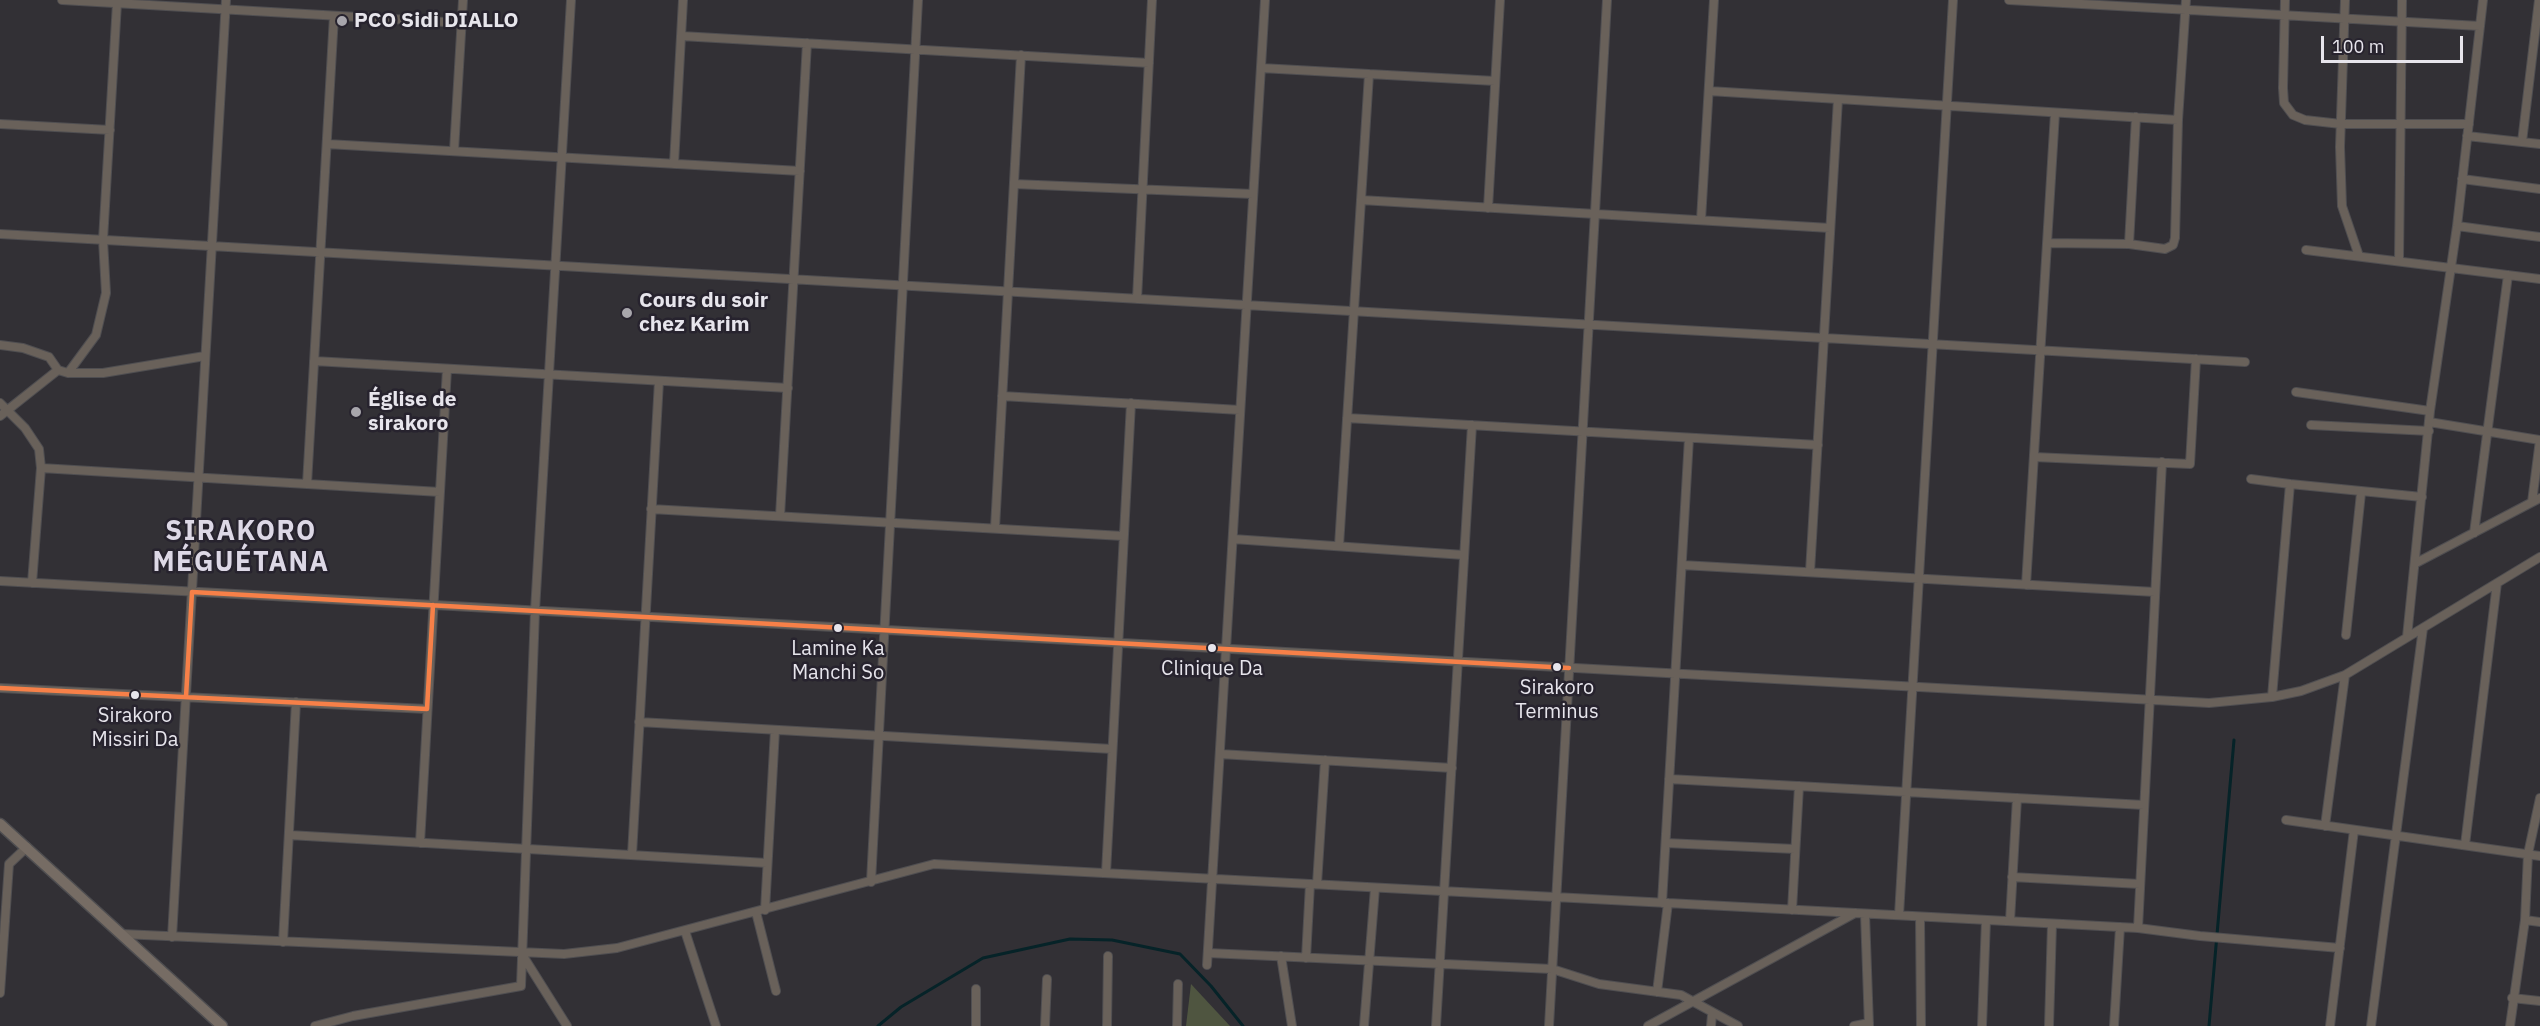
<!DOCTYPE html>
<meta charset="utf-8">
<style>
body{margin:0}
#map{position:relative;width:2540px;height:1026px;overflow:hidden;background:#323035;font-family:"IBM Plex Sans",sans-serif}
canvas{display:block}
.scale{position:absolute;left:2321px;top:36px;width:142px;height:27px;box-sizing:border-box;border:3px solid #e7e5ec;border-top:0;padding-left:8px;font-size:18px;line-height:21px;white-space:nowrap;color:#e7e5ec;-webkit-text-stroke:4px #27232e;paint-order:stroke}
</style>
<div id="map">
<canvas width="2540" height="1026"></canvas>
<div class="scale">100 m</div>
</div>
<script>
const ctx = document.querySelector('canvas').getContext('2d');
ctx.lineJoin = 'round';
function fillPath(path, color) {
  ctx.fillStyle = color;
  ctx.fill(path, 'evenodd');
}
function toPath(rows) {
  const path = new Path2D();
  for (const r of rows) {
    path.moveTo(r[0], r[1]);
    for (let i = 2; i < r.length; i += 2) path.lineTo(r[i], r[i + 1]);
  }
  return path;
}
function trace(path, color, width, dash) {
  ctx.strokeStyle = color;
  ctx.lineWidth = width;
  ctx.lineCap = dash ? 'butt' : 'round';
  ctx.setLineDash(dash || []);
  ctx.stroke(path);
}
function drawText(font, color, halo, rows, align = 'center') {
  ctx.font = font + ' "IBM Plex Sans",sans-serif';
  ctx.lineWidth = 5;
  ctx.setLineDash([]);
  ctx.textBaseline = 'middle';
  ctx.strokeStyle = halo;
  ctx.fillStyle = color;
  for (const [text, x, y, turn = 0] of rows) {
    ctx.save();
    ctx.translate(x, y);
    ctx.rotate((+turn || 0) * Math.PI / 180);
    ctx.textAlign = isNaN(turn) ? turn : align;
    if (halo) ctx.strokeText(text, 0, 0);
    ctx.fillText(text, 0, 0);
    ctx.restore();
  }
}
fillPath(toPath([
 [1191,984,1230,1026,1186,1026]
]), '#4f5540');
trace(toPath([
 [878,1026,901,1007,983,958,1070,939,1112,940,1180,954,1211,986,1243,1026],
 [2209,1026,2234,740]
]), '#062328', 3);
const street = toPath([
 [62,0,462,23],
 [2009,0,2480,26],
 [2285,0,2283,88,2284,103,2293,115,2305,120,2341,124,2469,124],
 [2345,0,2340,147,2342,206,2359,256],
 [681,36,1149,63],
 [1261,68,1495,81],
 [1709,91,2178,120],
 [0,124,110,130],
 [2467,136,2540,144],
 [2522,142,2539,0],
 [327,144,800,171],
 [454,151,463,0],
 [674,164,683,0],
 [2462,179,2540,189],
 [1014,184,1253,194],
 [1361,200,1830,228],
 [1488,208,1500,0],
 [1701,220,1714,0],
 [2457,226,2540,237],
 [0,234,2245,362],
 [2047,243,2129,244,2165,249,2173,245,2175,238,2178,120,2186,0],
 [2129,244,2136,117],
 [2306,250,2540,279],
 [2399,261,2402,0],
 [1137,299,1152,0],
 [0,345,23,348,49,357,58,370,68,373,103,373,205,356],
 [314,361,788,388],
 [68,373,96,335,106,293,103,240,117,3],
 [2296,392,2430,411],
 [1002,396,1240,410],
 [0,403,25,428,39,449,41,468,32,583],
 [0,416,58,370],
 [1347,418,1818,445],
 [2429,422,2540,440],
 [2311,425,2429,431],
 [2034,457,2190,464,2196,359],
 [41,468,440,492],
 [2251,479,2290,484],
 [307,484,334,16],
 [2532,502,2540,440],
 [651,509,1123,536],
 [780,516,807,43],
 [995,528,1021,55],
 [2474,533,2508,275],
 [1233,539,1464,555],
 [1339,546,1369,74],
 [2416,563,2540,498],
 [1682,565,2155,592],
 [1810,572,1838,99],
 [0,581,2209,703,2272,697,2301,691,2345,675,2540,557],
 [2026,585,2055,113],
 [2346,635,2361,493],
 [2407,637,2430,411,2457,226,2483,0],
 [0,688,427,709],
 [2272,697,2290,484,2422,497],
 [639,722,1112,749],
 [1220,754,1452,768],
 [1669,779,2144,805],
 [2286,820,2540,856],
 [2325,826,2345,675],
 [289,835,767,863],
 [420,843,447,369],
 [1666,843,1795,849],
 [2465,845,2497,583],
 [632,855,659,381],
 [1106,873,1131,403],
 [2012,877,2140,884],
 [871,882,918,0],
 [1317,884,1325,760],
 [1662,903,1689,438],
 [765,910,775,730],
 [1792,910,1799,786],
 [756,912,776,991],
 [1865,914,1869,1026],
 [1899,915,1953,0],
 [1920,917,1921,1026],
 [2525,920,2540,922],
 [2010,921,2017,798],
 [2138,928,2162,462],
 [685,931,716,1026],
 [122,934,564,954,617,948,934,864,2138,928,2200,936,2340,948],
 [172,937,226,0],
 [283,942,296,702],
 [1208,953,1552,969,1599,984,1681,995,1738,1026],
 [523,956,567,1026],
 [1281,956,1292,1026],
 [1306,958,1310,884],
 [1207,965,1265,0],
 [1657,992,1668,903],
 [0,993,9,864,27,847],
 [2512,998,2540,1001],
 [315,1026,353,1016,521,986,535,611,571,0],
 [976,1026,976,989],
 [1045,1026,1047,979],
 [1107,1026,1108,956],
 [1177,1026,1178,984],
 [1364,1026,1375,888],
 [1436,1026,1472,425],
 [1549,1026,1607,0],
 [1648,1026,1855,913],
 [1711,1026,1712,1015],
 [1854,1026,1869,1023],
 [1982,1026,1986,920],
 [2049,1026,2052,924],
 [2114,1026,2120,927],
 [2330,1026,2354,830],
 [2371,1026,2423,628],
 [2510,1026,2525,920,2528,854,2540,798]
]);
const secondary = toPath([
 [0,824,222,1026]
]);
trace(street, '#4f4e51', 10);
trace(secondary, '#4f4e51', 13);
trace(street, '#69615a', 8);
trace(secondary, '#766c64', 10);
trace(toPath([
 [0,688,427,709,433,605],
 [186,697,192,592,1569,668]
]), '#f78048', 4.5);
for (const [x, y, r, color] of [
 [342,21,6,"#a8a6ac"],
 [627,313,6,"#a8a6ac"],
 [356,412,6,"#a8a6ac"],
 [838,628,5,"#e7e5ec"],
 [1212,648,5,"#e7e5ec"],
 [1557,667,5,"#e7e5ec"],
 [135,695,5,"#e7e5ec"]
]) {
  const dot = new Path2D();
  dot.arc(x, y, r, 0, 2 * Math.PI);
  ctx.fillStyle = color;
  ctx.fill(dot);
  trace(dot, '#27232e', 2);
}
drawText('20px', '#e7e5ec', '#27232e', [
 ["Lamine Ka",838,649],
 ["Manchi So",838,673],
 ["Clinique Da",1212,669],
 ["Sirakoro",1557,688],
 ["Terminus",1557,712],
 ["Sirakoro",135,716],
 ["Missiri Da",135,740]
]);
drawText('bold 21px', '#e7e5ec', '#27232e', [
 ["PCO Sidi DIALLO",354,21],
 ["Cours du soir",639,301],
 ["chez Karim",639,325],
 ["Église de",368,400],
 ["sirakoro",368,424]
], 'left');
ctx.letterSpacing = '1.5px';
drawText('bold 27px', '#ddd8e6', '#27232e', [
 ["SIRAKORO",241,532],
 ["MÉGUÉTANA",241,563]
]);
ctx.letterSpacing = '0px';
</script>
